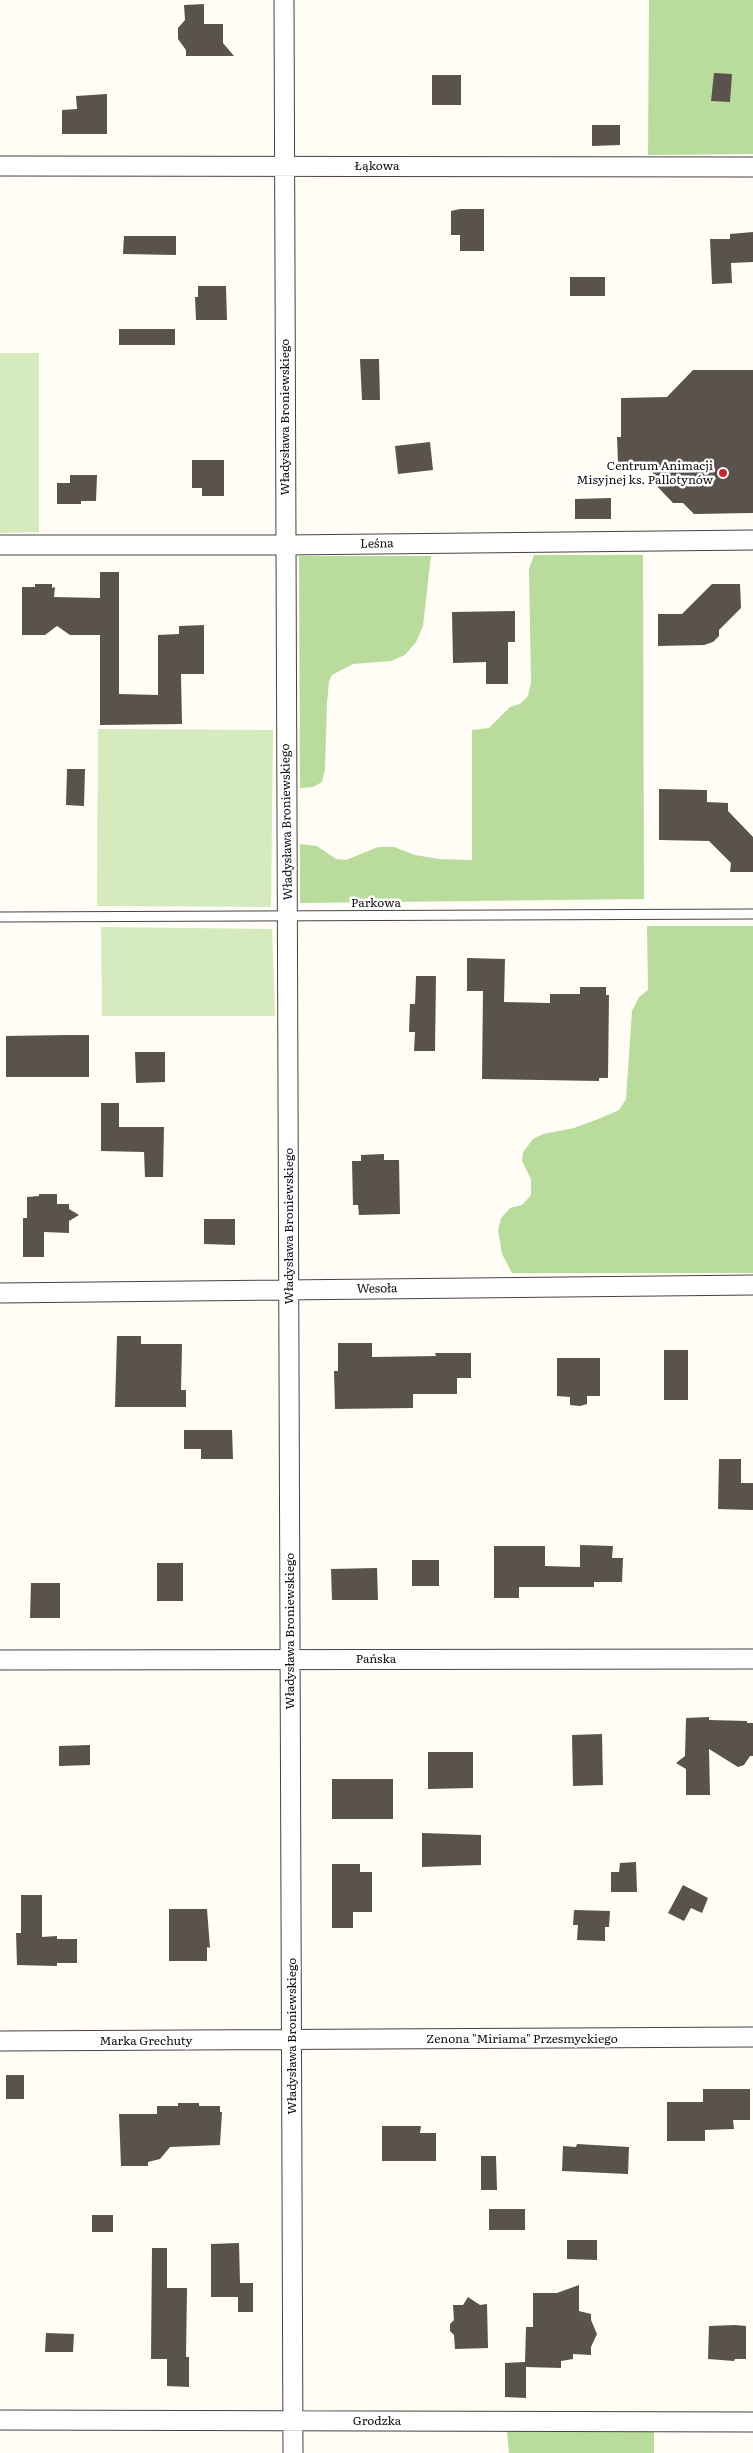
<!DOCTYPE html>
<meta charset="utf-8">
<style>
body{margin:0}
canvas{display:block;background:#fffdf5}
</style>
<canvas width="753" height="2453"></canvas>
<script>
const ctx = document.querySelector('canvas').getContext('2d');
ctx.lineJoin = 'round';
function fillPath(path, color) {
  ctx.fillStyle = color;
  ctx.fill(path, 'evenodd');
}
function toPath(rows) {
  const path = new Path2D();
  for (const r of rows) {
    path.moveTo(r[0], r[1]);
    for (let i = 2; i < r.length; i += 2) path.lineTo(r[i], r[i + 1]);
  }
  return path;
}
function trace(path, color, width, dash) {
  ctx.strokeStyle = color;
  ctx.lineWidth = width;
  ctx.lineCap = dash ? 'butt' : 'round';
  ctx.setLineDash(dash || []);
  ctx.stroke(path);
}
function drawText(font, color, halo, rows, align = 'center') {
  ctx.font = font + ' Literata,serif';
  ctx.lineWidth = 5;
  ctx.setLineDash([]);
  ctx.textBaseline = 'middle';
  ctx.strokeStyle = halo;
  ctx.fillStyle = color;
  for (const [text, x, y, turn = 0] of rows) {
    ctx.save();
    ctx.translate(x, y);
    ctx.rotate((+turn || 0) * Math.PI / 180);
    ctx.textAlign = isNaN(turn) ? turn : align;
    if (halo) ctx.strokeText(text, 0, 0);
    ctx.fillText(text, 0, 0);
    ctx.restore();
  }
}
fillPath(toPath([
 [0,353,39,353,39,532,0,533],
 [98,729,273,730,271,907,97,906],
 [101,927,272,929,275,1016,102,1016]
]), '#d5ebbd');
fillPath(toPath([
 [649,0,753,0,753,154,648,155],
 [534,555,643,555,644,899,300,903,300,844,317,846,336,859,346,860,378,847,394,847,415,855,439,859,472,860,472,730,489,728,510,707,520,704,528,696,531,682,529,569],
 [299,556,431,556,423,626,416,642,405,655,391,661,353,664,332,675,329,682,327,703,325,769,322,782,313,787,300,788],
 [647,926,753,926,753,1273,512,1273,502,1254,498,1230,501,1218,510,1208,522,1205,531,1195,531,1179,522,1161,523,1152,533,1139,543,1134,574,1128,601,1118,619,1110,626,1099,632,1011,639,997,648,990],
 [507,2431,654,2432,654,2453,509,2453]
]), '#b9dc9c');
fillPath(toPath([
 [204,4,204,24,223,24,223,43,234,56,186,56,186,50,178,39,178,28,185,20,184,5],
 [714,73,732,74,730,102,711,101],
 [432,75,461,75,461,105,432,105],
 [107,94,107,134,62,134,62,110,77,109,76,96],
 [592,125,620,125,620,145,592,146],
 [460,209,484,209,484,251,460,251,460,235,451,235,451,211],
 [753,232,753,262,731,263,732,283,712,284,710,239,730,239,730,234],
 [124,236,176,236,176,255,123,254],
 [570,277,605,277,605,296,570,296],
 [198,286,226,286,227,320,196,320,195,297,198,297],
 [119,329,175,329,175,345,119,345],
 [360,359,379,359,380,400,362,400],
 [693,370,753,370,753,513,694,514,683,503,673,503,653,482,653,469,624,469,618,463,617,437,621,437,621,398,667,397],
 [430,442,433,470,398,474,395,446],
 [192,460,224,460,224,496,202,496,202,488,192,488],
 [70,475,97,475,96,501,81,501,81,504,57,504,57,483,70,483],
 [611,498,611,519,575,519,575,499],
 [100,572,119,572,119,694,158,695,158,635,179,634,179,626,204,625,204,674,181,674,182,724,100,725,100,635,70,635,57,626,45,635,22,635,22,587,35,587,35,584,52,584,52,588,55,587,54,597,100,598],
 [712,584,740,584,741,608,719,630,719,636,713,642,704,645,658,646,658,614,682,614],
 [515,611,515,642,508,642,508,684,486,684,486,662,453,663,452,612],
 [67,769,85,769,84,806,66,805],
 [659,789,707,790,707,802,728,803,728,811,753,837,753,872,730,872,731,863,709,841,659,840],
 [467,958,505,959,504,1002,550,1003,550,994,580,994,580,987,606,987,606,995,609,995,608,1078,599,1078,599,1081,482,1079,483,991,467,991],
 [416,976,436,976,435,1051,414,1051,415,1032,409,1032,410,1004,415,1004],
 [68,1035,89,1035,89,1077,6,1077,6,1036],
 [135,1052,165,1052,165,1082,136,1083],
 [101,1103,119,1103,119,1127,164,1127,163,1177,145,1177,144,1152,101,1151],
 [384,1154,384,1160,399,1160,400,1214,359,1215,358,1205,353,1205,352,1161,361,1161,361,1155],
 [39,1194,57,1194,57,1204,69,1204,69,1209,79,1215,69,1221,69,1233,44,1232,44,1257,23,1257,23,1218,27,1218,27,1197,39,1196],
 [204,1219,235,1219,235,1245,204,1244],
 [117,1336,141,1336,141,1344,182,1344,181,1390,186,1390,186,1407,115,1407],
 [338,1343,372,1343,372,1357,436,1356,435,1353,471,1353,471,1378,457,1378,457,1394,413,1394,413,1408,335,1409,334,1371,338,1371],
 [664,1350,688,1350,688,1400,664,1400],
 [557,1358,600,1358,600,1396,587,1396,587,1404,580,1406,570,1405,570,1397,557,1396],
 [184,1430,232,1430,233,1459,201,1459,201,1449,184,1449],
 [719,1459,741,1459,741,1483,753,1483,753,1510,718,1509],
 [580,1545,613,1546,612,1558,623,1558,622,1582,594,1582,594,1587,519,1587,519,1598,494,1598,494,1546,545,1546,545,1566,580,1567],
 [412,1560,439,1560,439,1586,412,1586],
 [157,1563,183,1563,183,1601,157,1601],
 [377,1568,378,1600,332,1600,331,1569],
 [31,1583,60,1583,60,1618,30,1618],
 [709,1717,709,1720,747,1721,747,1723,753,1723,753,1756,750,1756,744,1765,738,1767,709,1749,710,1795,686,1795,686,1769,676,1763,685,1756,686,1718],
 [602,1734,603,1785,573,1786,572,1735],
 [90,1745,90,1765,59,1766,59,1746],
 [428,1752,473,1752,473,1788,428,1789],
 [332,1779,393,1779,393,1819,332,1819],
 [422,1833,481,1835,481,1865,422,1867],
 [636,1862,637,1892,611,1892,611,1872,619,1872,620,1863],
 [332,1864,360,1864,360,1872,372,1872,372,1912,353,1912,353,1928,332,1928],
 [683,1885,708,1898,702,1913,691,1908,684,1921,668,1913],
 [21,1895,42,1895,42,1937,57,1936,57,1939,77,1939,77,1963,57,1963,57,1966,17,1965,16,1933,21,1933],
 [169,1909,207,1909,210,1948,207,1947,207,1961,169,1961],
 [574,1910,610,1911,609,1927,605,1927,605,1941,577,1940,578,1925,573,1925],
 [6,2075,24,2075,24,2099,6,2099],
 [703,2089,750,2089,750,2120,733,2120,734,2129,705,2130,705,2141,667,2141,667,2102,703,2102],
 [178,2103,199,2103,199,2106,220,2106,220,2112,222,2112,220,2145,170,2147,160,2159,148,2162,148,2166,121,2166,119,2114,157,2114,157,2106,178,2106],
 [382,2126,421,2126,420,2133,436,2133,436,2161,382,2161],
 [577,2144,629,2147,628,2174,562,2171,563,2146,576,2147],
 [481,2156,496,2156,497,2190,481,2190],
 [489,2209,525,2209,525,2230,489,2230],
 [92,2215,113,2215,113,2232,92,2232],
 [567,2240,597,2240,597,2260,567,2259],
 [239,2243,240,2283,253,2283,253,2312,238,2312,238,2297,211,2297,211,2244],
 [152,2248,167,2248,167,2288,187,2288,186,2357,189,2357,189,2387,167,2386,167,2359,151,2359],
 [579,2285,579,2311,591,2314,591,2320,597,2334,591,2347,591,2355,573,2354,573,2359,561,2361,561,2368,526,2367,526,2398,505,2397,505,2363,525,2362,526,2327,533,2327,533,2293,557,2293],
 [468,2297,480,2305,487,2304,488,2348,455,2349,454,2335,450,2331,450,2324,454,2320,453,2305,463,2305],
 [735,2325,746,2326,746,2359,735,2359,734,2361,708,2359,709,2326],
 [46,2333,74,2334,73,2352,45,2352]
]), '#5a524d');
const service = toPath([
 [0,917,753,914]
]);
const minor = toPath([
 [284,0,293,2453],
 [0,166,753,167],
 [0,545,285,545,753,540],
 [0,1293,753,1285],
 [0,1660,753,1659],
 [0,2041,753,2037],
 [0,2420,753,2422]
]);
trace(service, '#444', 11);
trace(minor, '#444', 21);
trace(service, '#fff', 9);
trace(minor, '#fff', 19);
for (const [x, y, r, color] of [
 [723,473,5,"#c4262e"]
]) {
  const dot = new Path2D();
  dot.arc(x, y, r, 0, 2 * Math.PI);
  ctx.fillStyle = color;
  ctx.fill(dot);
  trace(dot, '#fff', 2);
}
drawText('12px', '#111', '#fff', [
 ["Łąkowa",377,166],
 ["Władysława Broniewskiego",285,417,-90],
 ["Leśna",377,544,-1],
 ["Władysława Broniewskiego",287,822,-91],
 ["Parkowa",376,903],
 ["Władysława Broniewskiego",289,1226,-90],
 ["Wesoła",377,1289,-1],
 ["Władysława Broniewskiego",290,1631,-90],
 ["Pańska",376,1659],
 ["Władysława Broniewskiego",292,2036,-90],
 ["Zenona \"Miriama\" Przesmyckiego",522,2039],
 ["Marka Grechuty",146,2041],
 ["Grodzka",377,2421]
]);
drawText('12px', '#111', '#fff', [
 ["Centrum Animacji",713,466],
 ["Misyjnej ks. Pallotynów",713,480]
], 'right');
</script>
